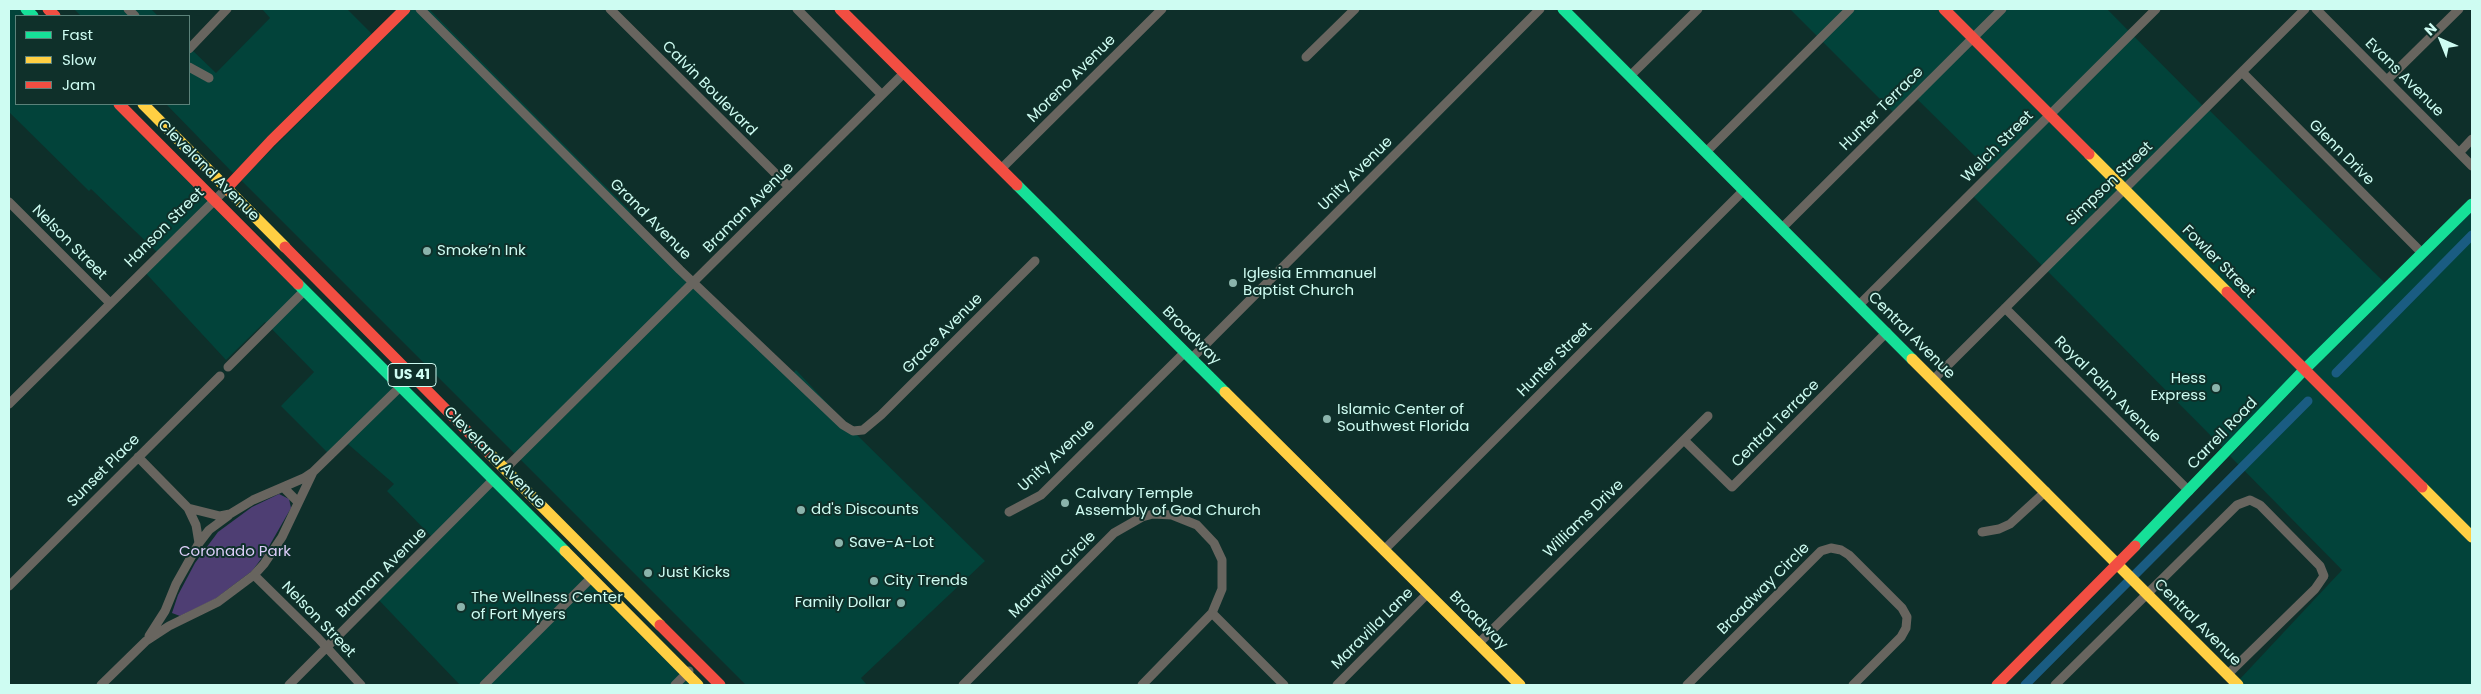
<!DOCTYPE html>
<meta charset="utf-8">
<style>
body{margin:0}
#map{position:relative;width:2481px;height:694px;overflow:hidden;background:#0e2f2a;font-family:Poppins,sans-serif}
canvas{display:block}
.frame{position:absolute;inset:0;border:10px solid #cefcf2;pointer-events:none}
.legend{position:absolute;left:15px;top:15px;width:175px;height:90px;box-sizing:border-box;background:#0f302a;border:1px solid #5b827a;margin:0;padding:6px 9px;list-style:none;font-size:15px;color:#cefcf2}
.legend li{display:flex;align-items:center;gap:10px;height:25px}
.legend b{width:25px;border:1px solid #5b827a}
.north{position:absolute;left:2416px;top:15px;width:50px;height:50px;-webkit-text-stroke:4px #0f302a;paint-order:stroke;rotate:316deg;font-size:14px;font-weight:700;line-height:20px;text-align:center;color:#cefcf2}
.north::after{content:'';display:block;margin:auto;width:18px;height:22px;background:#cefcf2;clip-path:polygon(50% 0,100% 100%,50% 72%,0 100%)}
</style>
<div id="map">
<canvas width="2481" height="694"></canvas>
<div class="frame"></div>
<ul class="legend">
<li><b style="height:6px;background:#16e098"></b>Fast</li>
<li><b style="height:6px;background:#ffcf43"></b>Slow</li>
<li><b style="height:6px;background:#f24e42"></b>Jam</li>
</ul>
<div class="north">N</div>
</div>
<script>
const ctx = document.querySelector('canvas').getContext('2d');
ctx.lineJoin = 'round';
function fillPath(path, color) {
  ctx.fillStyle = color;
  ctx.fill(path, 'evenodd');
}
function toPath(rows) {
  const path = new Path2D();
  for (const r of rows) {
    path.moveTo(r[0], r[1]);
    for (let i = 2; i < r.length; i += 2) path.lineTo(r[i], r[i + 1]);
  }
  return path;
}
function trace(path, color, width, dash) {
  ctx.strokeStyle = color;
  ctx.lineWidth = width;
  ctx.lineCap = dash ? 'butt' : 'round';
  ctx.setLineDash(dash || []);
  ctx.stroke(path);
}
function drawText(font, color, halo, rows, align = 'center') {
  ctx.font = font + ' Poppins,sans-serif';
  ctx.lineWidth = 4;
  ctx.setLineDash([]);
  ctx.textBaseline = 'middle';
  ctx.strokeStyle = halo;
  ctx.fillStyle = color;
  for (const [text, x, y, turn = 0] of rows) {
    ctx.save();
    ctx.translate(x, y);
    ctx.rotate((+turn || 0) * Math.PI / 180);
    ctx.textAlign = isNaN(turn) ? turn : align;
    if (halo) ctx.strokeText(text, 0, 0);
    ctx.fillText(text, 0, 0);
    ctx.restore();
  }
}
fillPath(toPath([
 [9,9,20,9,27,16,16,16,16,104,116,104,692,685,460,685,374,595,431,536,387,491,394,484,341,438,328,453,281,406,314,372,265,322,226,360,141,268,157,252,91,189,89,191,9,112],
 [74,9,151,9,158,16,81,16],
 [262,9,347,9,372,34,233,173,166,104,189,104,189,47,216,73,270,18],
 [412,9,429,9,631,212,627,215,790,376,796,370,856,434,985,561,861,678,867,685,746,685,241,180],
 [1790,9,1937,9,2298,369,2223,448,1969,192,1990,171,1913,95,1894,113],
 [1951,9,2107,9,2205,108,2206,107,2385,283,2304,363],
 [2472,211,2472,530,2312,370],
 [2305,377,2472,543,2472,685,2244,685,2239,680,2342,570,2230,456]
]), '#02433a');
fillPath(toPath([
 [279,494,289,499,291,508,264,555,252,571,215,599,180,616,172,613,178,595,195,563,218,532,252,507]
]), '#4e3e73');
trace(toPath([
 [2336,373,2472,235],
 [2025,685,2308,401]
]), '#1a5c82', 9);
trace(toPath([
 [128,9,135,16],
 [420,9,680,270,843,425,853,431,863,430,881,415,1035,261],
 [610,9,789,187],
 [797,9,881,94],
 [2316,9,2472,166],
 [189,49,227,9],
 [1306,57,1355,9],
 [189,67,209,78],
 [2242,72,2422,253],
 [1630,76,1698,9],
 [2387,80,2459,9],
 [1706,152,1850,9],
 [2459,153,2472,139],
 [1001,169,1162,9],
 [9,202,110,303],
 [1782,228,2002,9],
 [1859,305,2156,9],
 [2005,308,2189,491],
 [1191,359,1540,9],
 [228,367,305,290],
 [1934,379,2305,9],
 [9,404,226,189],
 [1684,440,1732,487,1887,332],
 [138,457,188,508,196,525,199,543,176,584,165,611,149,636],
 [505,469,904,73],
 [283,487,298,502],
 [188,508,220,516,230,514,253,500,304,478,313,472,401,386],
 [1009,512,1041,495,1185,352],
 [1982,532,1999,529,2010,524,2046,491],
 [199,543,209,530,228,516],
 [1385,549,1744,190],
 [254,575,318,638,361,685],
 [9,586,220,376],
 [1212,613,1284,685],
 [1479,643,1708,416],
 [101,685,146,641,169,626,218,602,254,575,264,564,282,537,313,472],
 [289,685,494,479],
 [484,685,591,578],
 [675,685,689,671],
 [963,685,1114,533,1142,517,1153,514,1172,515,1197,525,1214,543,1222,560,1222,589,1212,613,1142,685],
 [1337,685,1428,593],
 [1687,685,1821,551,1831,548,1841,550,1849,555,1902,608,1907,617,1906,628,1901,637,1853,685],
 [2055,685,2237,505,2250,500,2260,505,2320,566,2324,576,2315,589,2227,675]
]), '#68655f', 9);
trace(toPath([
 [26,9,33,16],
 [1563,9,1912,359],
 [1017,185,1225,392],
 [298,284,565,551],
 [2135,546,2305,369,2472,204]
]), '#16e098', 11);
trace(toPath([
 [143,104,285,247],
 [2089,154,2227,292],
 [1912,359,2238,685],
 [1225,392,1520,685],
 [489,453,660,625],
 [2422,487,2472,537],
 [565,551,698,685]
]), '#ffcf43', 11);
trace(toPath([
 [48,9,55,16],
 [840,9,1017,185],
 [1944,9,2089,154],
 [119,104,298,284],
 [226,189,271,141,405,9],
 [285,247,489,453],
 [2227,292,2422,487],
 [660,625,720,685],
 [1997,685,2135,546]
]), '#f24e42', 11);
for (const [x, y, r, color] of [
 [427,251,5,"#8bb4ac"],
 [1233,283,5,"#8bb4ac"],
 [2216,388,5,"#8bb4ac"],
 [1327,419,5,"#8bb4ac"],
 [1065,503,5,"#8bb4ac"],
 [801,510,5,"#8bb4ac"],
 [839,543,5,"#8bb4ac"],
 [648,573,5,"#8bb4ac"],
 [874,581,5,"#8bb4ac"],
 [901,603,5,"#8bb4ac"],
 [461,607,5,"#8bb4ac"]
]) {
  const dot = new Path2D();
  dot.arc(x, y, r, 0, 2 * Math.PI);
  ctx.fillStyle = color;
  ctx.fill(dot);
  trace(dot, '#0f302a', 2);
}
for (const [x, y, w] of [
 [412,375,48]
]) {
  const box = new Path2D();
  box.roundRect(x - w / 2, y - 11.5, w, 23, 4);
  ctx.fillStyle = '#0f302a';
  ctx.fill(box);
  trace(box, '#cefcf2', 1);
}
drawText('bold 14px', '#cefcf2', null, [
 ["US 41",412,375]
]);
drawText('15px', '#cefcf2', '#0f302a', [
 ["Evans Avenue",2404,78,45],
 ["Moreno Avenue",1072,79,-45],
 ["Calvin Boulevard",709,89,45],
 ["Hunter Terrace",1882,109,-45],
 ["Welch Street",1998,147,-45],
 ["Glenn Drive",2341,153,45],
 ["Cleveland Avenue",208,171,45],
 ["Unity Avenue",1356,174,-45],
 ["Simpson Street",2110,184,-44],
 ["Braman Avenue",749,208,-45],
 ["Grand Avenue",650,220,45],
 ["Hanson Street",165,228,-45],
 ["Nelson Street",69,243,45],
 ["Fowler Street",2218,262,45],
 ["Grace Avenue",943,334,-45],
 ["Broadway",1191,336,45],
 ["Central Avenue",1911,336,45],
 ["Hunter Street",1555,360,-45],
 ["Royal Palm Avenue",2107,390,45],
 ["Central Terrace",1776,424,-45],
 ["Carrell Road",2223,434,-46],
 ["Unity Avenue",1057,456,-43],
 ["Cleveland Avenue",494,458,45],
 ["Sunset Place",104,471,-45],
 ["Williams Drive",1584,519,-44],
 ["Braman Avenue",382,573,-45],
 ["Maravilla Circle",1053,575,-45],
 ["Broadway Circle",1764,589,-45],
 ["Nelson Street",318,620,46],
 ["Broadway",1478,621,45],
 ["Central Avenue",2197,623,45],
 ["Maravilla Lane",1373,629,-45]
]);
drawText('15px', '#cefcf2', '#0f302a', [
 ["Smoke’n Ink",437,251],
 ["Iglesia Emmanuel",1243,274],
 ["Baptist Church",1243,291],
 ["Hess",2206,379,"right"],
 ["Express",2206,396,"right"],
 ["Islamic Center of",1337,410],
 ["Southwest Florida",1337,427],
 ["Calvary Temple",1075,494],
 ["Assembly of God Church",1075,511],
 ["dd's Discounts",811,510],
 ["Save-A-Lot",849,543],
 ["Just Kicks",658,573],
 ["City Trends",884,581],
 ["The Wellness Center",471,598],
 ["of Fort Myers",471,615],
 ["Family Dollar",891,603,"right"]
], 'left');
drawText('15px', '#dccef9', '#0f302a', [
 ["Coronado Park",235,552]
]);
</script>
